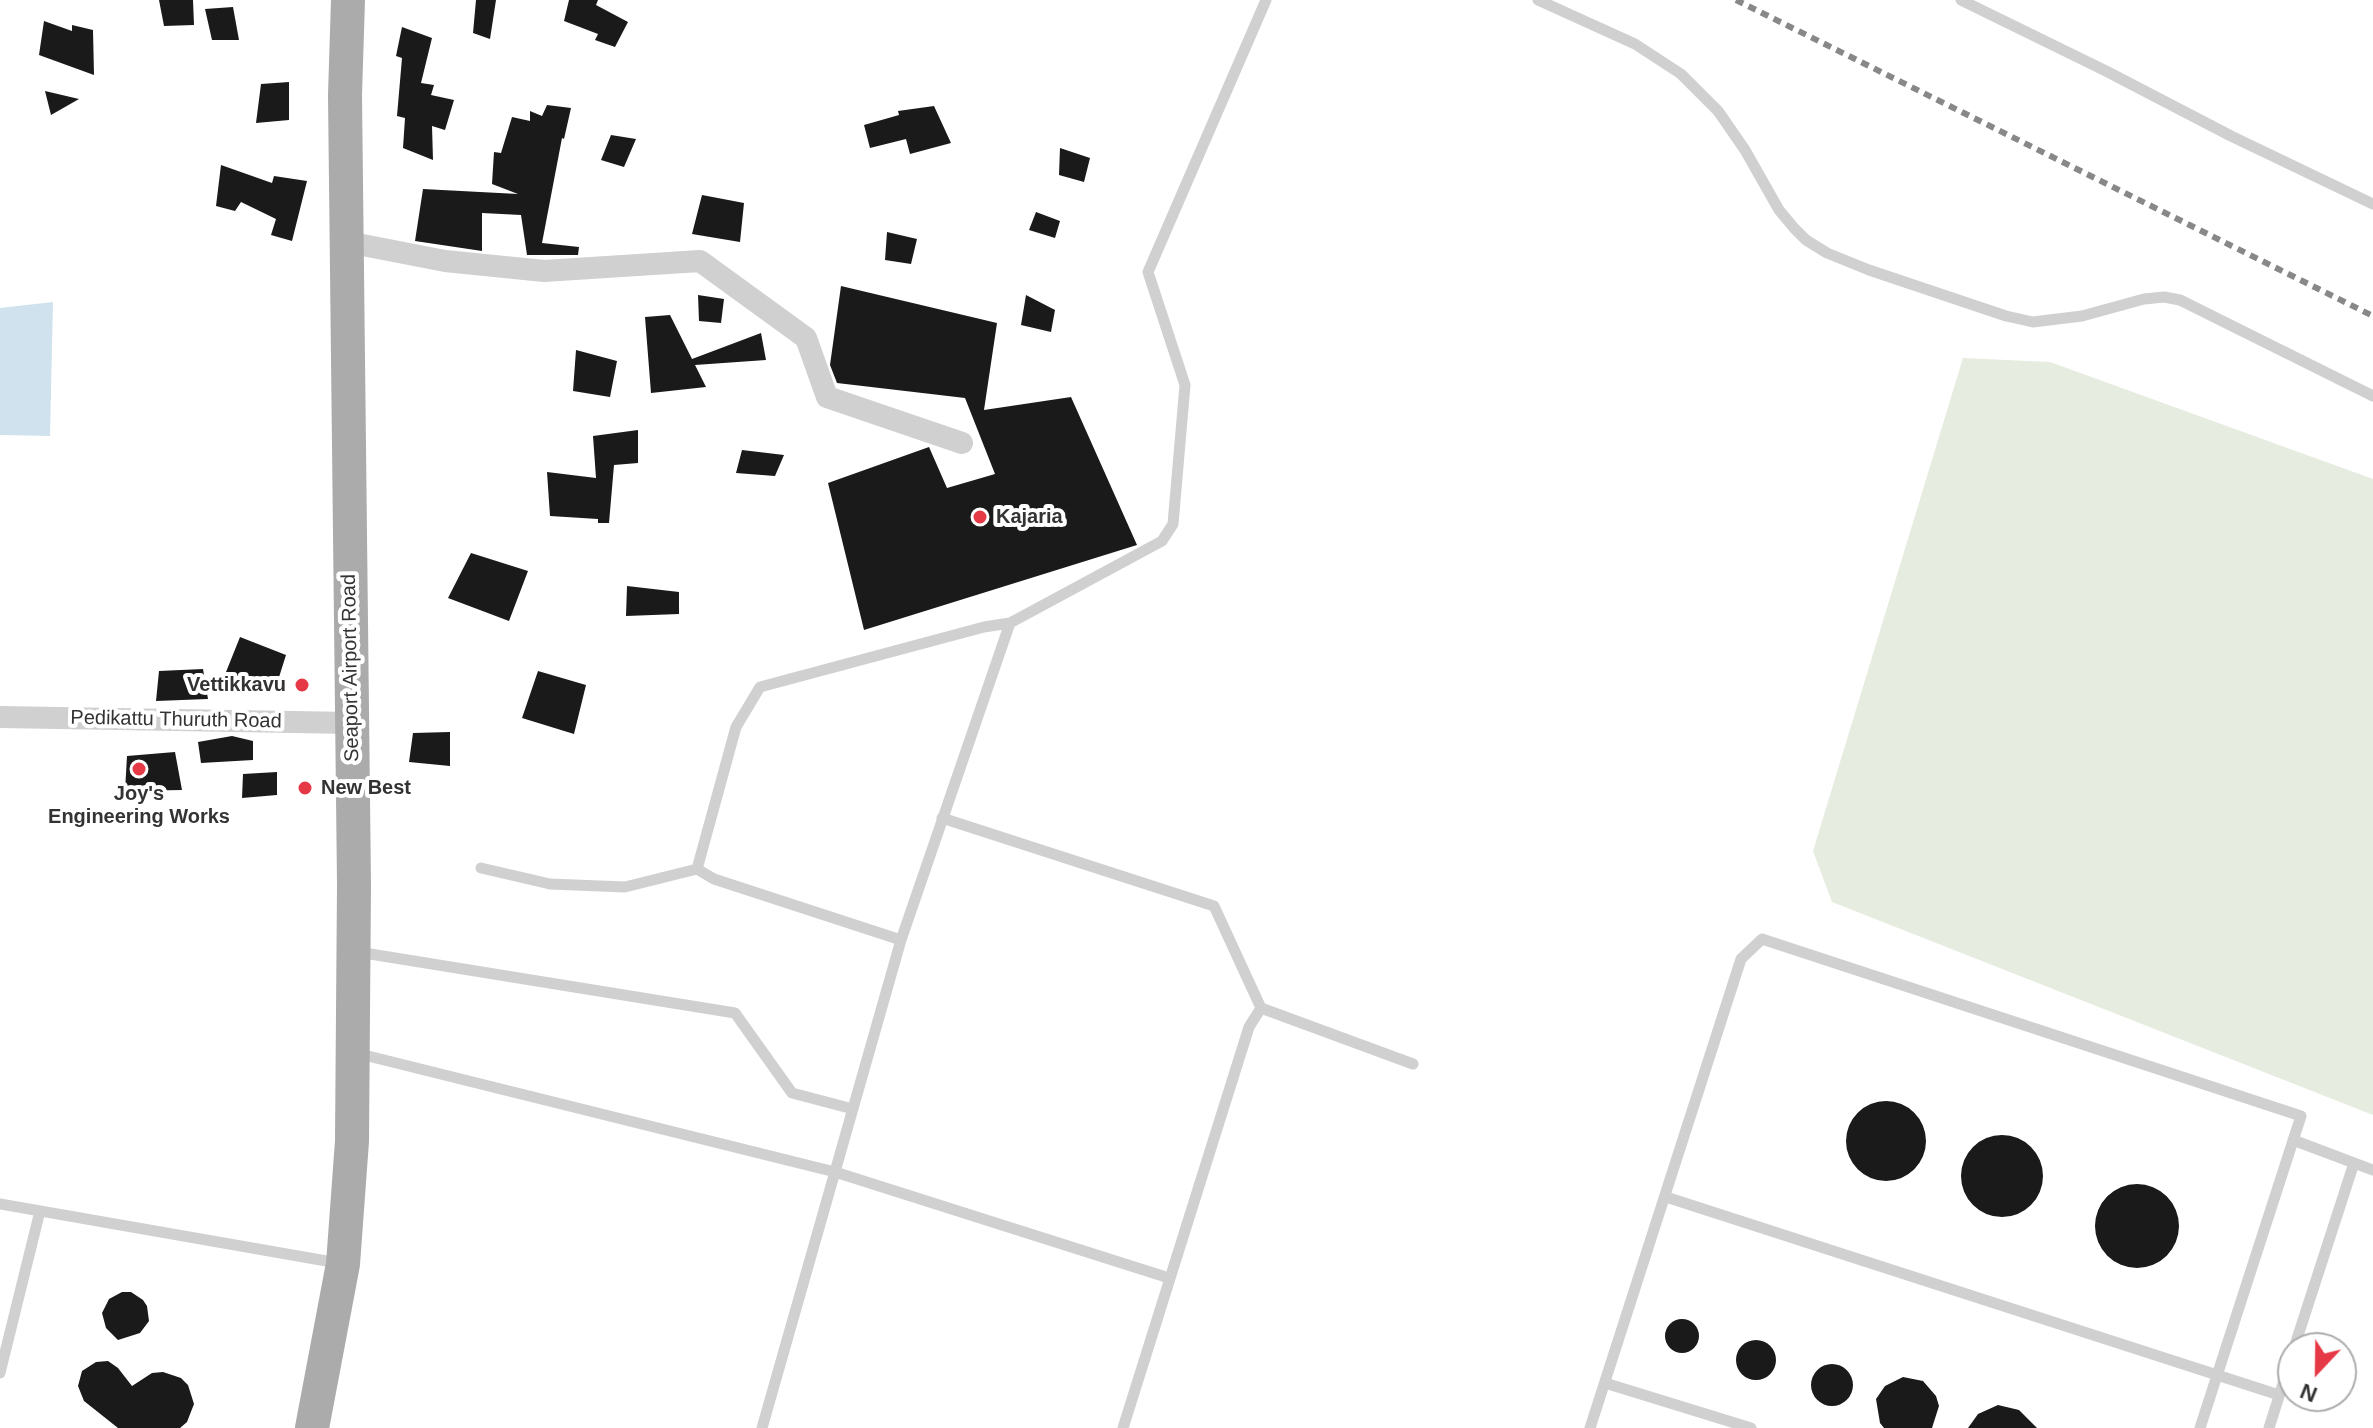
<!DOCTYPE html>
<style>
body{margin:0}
#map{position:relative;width:2373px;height:1428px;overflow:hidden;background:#fff;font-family:Helvetica,sans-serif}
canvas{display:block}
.north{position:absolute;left:2277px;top:1332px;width:80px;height:80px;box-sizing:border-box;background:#fff;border:2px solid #adadad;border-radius:50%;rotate:202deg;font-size:22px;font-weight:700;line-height:32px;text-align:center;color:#333}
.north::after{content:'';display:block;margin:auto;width:28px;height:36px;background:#e63946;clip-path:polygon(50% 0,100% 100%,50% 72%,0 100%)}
</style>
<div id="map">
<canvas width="2373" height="1428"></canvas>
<div class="north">N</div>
</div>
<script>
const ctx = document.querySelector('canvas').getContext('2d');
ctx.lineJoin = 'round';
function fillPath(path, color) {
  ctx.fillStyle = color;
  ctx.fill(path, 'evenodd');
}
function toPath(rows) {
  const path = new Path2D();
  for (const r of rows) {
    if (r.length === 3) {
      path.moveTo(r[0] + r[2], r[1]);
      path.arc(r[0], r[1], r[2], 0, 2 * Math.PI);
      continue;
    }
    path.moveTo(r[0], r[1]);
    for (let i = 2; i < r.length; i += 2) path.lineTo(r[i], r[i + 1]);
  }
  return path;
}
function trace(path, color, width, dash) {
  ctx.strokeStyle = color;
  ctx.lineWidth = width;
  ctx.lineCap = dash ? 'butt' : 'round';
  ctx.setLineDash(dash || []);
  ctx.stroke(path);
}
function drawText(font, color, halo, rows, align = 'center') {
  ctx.font = font + ' Helvetica,sans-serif';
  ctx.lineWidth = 8;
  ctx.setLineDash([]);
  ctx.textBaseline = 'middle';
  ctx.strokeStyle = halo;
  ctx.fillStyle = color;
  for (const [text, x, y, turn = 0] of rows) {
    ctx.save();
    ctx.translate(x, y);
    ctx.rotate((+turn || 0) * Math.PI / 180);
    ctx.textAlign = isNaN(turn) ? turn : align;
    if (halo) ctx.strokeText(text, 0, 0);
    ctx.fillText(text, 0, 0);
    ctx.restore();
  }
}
fillPath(toPath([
 [1963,358,2050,362,2373,479,2373,1115,1832,902,1813,851]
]), '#e6ecdf');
fillPath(toPath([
 [53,302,50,436,0,435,0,308]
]), '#cfe2ee');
fillPath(toPath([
 [159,0,193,0,194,25,164,26],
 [476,0,496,0,490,39,473,33],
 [569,0,598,0,596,5,628,22,615,47,595,40,598,34,564,21],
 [233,7,239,40,212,40,205,9],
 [44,21,72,31,72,25,93,30,94,75,39,55],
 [402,27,432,38,421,83,434,85,431,95,454,100,445,130,432,126,433,160,403,148,405,118,397,116,402,58,396,56],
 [289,82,289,120,256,123,261,84],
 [45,91,79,99,51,115],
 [547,105,571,108,564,139,562,138,542,243,579,247,578,255,527,255,521,215,482,213,482,251,415,241,423,189,518,194,492,184,494,152,501,153,512,117,530,121,530,111,542,116],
 [934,106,951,143,910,154,906,139,870,148,864,125,899,115,898,111],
 [611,135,636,139,624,167,601,160],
 [1060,148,1090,158,1084,182,1059,175],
 [221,165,272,183,274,176,307,181,292,241,271,235,276,219,241,202,235,211,216,206],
 [702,195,744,203,740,242,692,234],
 [1036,212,1060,221,1055,238,1029,230],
 [887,232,917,239,911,264,885,260],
 [841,286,997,323,984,410,1071,397,1137,545,864,630,828,483,929,447,947,488,995,474,965,398,837,383,830,365],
 [698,295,724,299,721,323,699,321],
 [1026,295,1055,310,1051,332,1021,325],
 [670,315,692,359,761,333,766,360,695,365,706,387,651,393,645,317],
 [576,350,617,361,610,397,573,391],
 [638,430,638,463,614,465,609,523,598,523,598,519,550,516,547,472,596,478,593,436],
 [742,450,784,455,775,476,736,473],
 [471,553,528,571,509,621,448,598],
 [627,586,679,592,679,614,626,616],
 [240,637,286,655,274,693,224,677],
 [203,669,208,699,156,701,159,671],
 [538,671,586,685,574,734,522,718],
 [450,732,450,766,409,762,413,733],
 [232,736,253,741,253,760,201,763,198,742],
 [175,752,182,790,125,791,127,756],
 [277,772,277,795,242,798,243,774],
 [1886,1141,40],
 [2002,1176,41],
 [2137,1226,42],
 [122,1292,131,1292,143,1300,147,1306,149,1321,140,1333,118,1340,106,1328,102,1313,109,1299],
 [1682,1336,17],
 [1756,1360,20],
 [108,1361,118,1368,132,1386,152,1373,163,1372,181,1378,188,1385,194,1404,187,1422,180,1428,118,1428,84,1401,78,1386,82,1371,96,1362],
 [1832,1385,21],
 [1903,1377,1923,1381,1936,1396,1939,1406,1932,1428,1884,1428,1880,1423,1876,1399,1885,1386],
 [1998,1405,2019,1410,2037,1428,1968,1428,1978,1414]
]), '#1a1a1a');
trace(toPath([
 [1538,0,1635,44,1681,74,1718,111,1745,150,1779,210,1794,228,1806,240,1827,253,1869,270,2006,316,2033,322,2082,316,2144,299,2164,297,2180,300,2373,396],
 [1961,0,2106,71,2231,136,2373,204],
 [942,818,1214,906,1261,1008,1413,1064],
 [481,868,550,884,625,887,697,869,714,879,901,940],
 [697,869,736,727,760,687,984,627,1010,623,1162,541,1173,524,1185,385,1148,272,1266,0],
 [358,952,735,1013,792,1093,853,1109],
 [356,1053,835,1172,1169,1278],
 [2293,1140,2373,1170],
 [1666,1197,2279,1395],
 [0,1204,338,1263],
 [2294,1348,2354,1163],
 [0,1373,40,1211],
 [1605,1383,1751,1428],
 [762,1428,901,940,1010,623],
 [1123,1428,1249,1027,1261,1008],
 [1590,1428,1741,959,1762,939,2301,1116,2200,1428],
 [2269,1428,2293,1352]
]), '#d0d0d0', 11);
trace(toPath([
 [347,242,445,261,544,271,700,261,806,338,827,397,962,443],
 [0,717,352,723]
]), '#d0d0d0', 22);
trace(toPath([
 [312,1428,343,1264,352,1141,354,885,345,95,348,0]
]), '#ababab', 34);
trace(toPath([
 [1736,0,2373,316]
]), '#888', 6, [8, 6]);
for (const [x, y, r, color] of [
 [980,517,8,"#e63946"],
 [302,685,8,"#e63946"],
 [139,769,8,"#e63946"],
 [305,788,8,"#e63946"]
]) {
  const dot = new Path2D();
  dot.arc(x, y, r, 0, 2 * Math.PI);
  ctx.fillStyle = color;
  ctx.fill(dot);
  trace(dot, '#fff', 3);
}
drawText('bold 20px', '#333', '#fff', [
 ["Kajaria",996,517],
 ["Vettikkavu",286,685,"right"],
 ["New Best",321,788],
 ["Joy's",139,794,"center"],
 ["Engineering Works",139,817,"center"]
], 'left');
drawText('20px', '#333', '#fff', [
 ["Seaport Airport Road",351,668,-91],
 ["Pedikattu Thuruth Road",176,720,1]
]);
</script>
